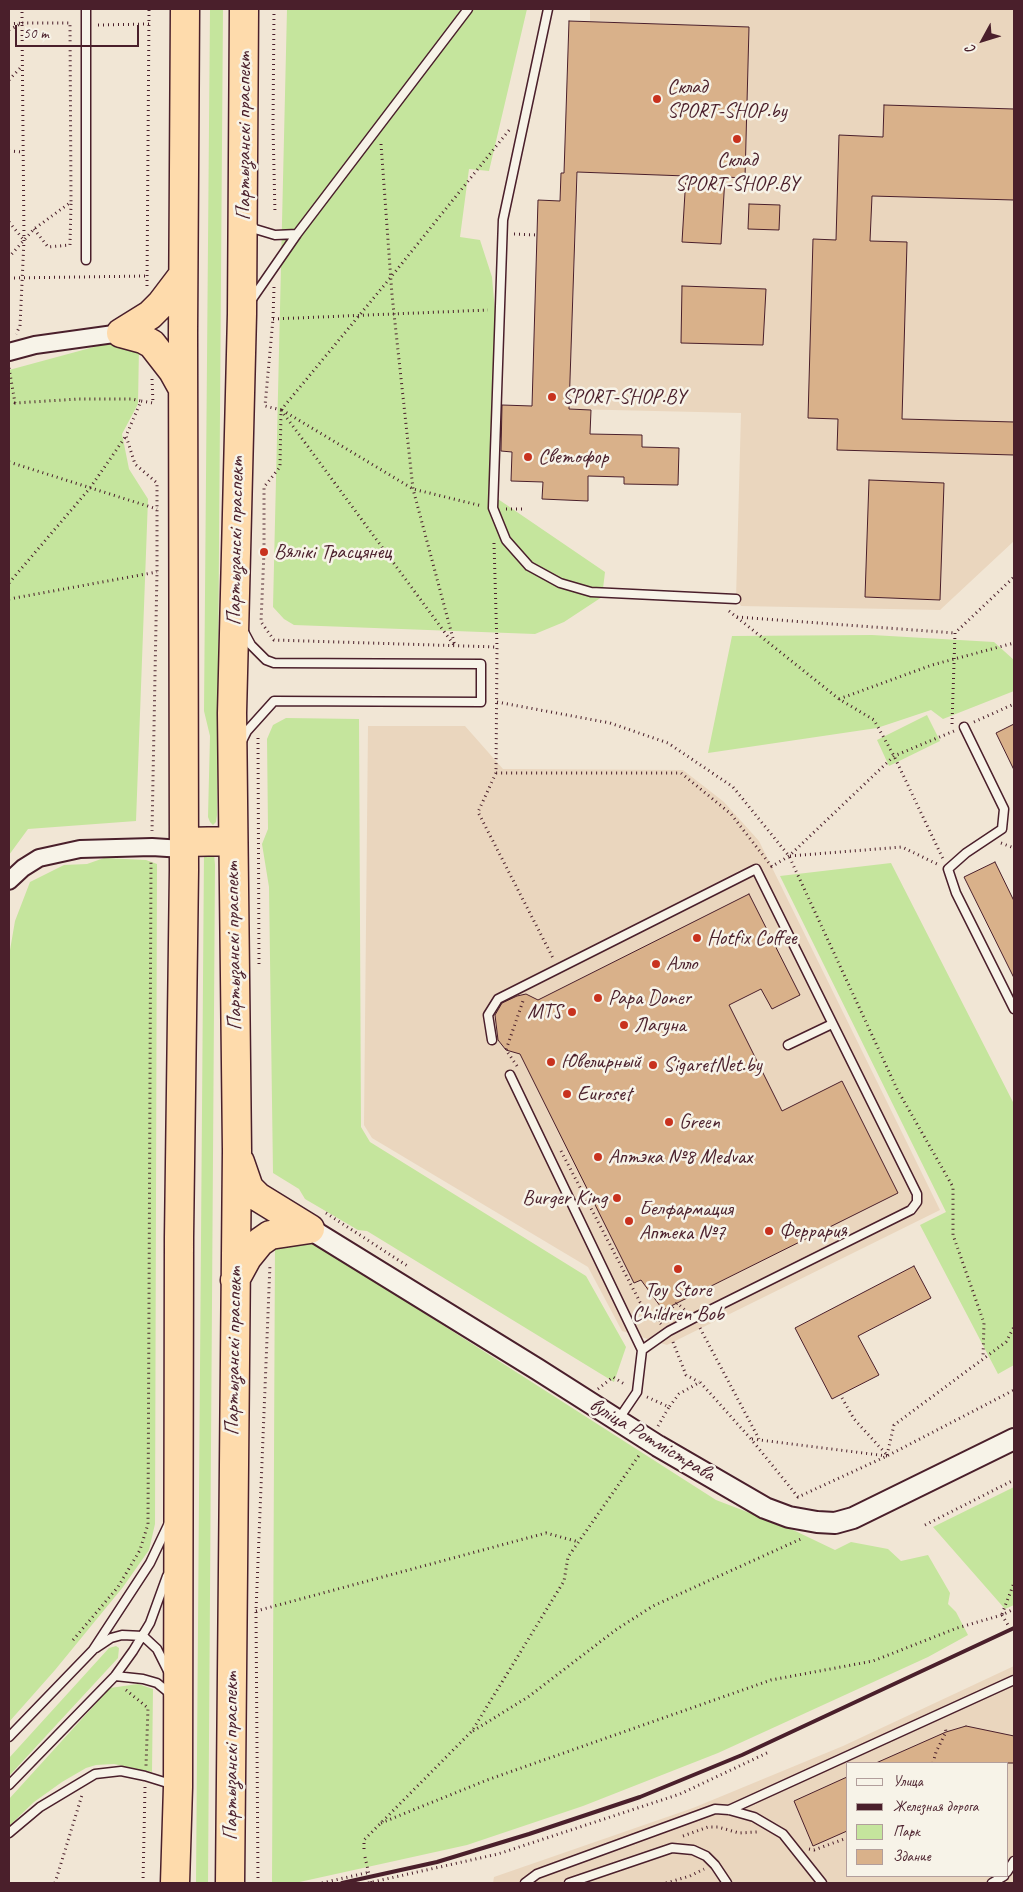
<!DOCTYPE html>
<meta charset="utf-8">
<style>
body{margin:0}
#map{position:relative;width:1023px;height:1892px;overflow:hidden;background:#f1e6d5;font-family:Caveat,sans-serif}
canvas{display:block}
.frame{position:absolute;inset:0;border:10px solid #4a1f2b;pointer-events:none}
.legend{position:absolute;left:846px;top:1762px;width:162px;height:115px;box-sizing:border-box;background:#f7f3e8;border:1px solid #b29e9c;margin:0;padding:6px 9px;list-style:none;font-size:15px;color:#4a1f2b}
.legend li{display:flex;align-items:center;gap:10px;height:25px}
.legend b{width:25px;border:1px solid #b29e9c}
.north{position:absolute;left:958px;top:15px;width:50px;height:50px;-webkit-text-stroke:4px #f7f3e8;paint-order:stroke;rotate:231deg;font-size:14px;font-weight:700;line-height:20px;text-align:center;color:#4a1f2b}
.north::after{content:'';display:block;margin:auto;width:18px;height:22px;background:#4a1f2b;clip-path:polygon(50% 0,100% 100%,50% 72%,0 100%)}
.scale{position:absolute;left:15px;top:25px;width:124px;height:22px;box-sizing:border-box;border:2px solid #4a1f2b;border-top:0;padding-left:6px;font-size:15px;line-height:18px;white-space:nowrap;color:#4a1f2b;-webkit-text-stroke:4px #f7f3e8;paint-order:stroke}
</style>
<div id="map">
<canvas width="1023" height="1892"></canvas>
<div class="frame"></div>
<ul class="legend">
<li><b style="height:6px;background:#f7f3e8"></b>Улица</li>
<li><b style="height:6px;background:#4a1f2b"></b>Железная дорога</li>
<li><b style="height:14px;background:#c5e59d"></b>Парк</li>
<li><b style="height:14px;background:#d9b18a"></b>Здание</li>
</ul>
<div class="north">С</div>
<div class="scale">50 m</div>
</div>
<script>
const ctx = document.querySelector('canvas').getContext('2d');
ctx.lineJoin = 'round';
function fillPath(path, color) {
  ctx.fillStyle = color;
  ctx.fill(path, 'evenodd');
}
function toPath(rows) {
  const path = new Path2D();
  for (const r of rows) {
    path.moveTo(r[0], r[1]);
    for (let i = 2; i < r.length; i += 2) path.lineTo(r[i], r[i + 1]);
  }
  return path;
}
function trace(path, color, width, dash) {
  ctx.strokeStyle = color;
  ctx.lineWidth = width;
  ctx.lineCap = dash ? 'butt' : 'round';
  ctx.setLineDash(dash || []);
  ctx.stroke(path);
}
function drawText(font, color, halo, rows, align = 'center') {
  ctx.font = font + ' Caveat,sans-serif';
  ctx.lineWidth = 5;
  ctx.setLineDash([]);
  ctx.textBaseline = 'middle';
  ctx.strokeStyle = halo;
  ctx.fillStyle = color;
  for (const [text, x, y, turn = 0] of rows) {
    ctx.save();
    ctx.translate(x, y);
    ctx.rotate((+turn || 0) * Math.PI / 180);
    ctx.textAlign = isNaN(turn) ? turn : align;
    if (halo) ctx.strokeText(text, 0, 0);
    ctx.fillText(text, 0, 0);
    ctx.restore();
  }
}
fillPath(toPath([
 [590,9,1014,9,1014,541,940,610,741,606,736,599,741,413,569,409,578,172,745,178,749,27,590,21],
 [368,726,465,726,503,769,683,770,724,802,759,841,940,1210,667,1345,622,1331,588,1267,372,1138,364,1125],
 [1014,1666,1014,1883,493,1883,494,1877,693,1808,843,1746],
 [847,1763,1007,1763,1007,1876,847,1876]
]), '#ead6be');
fillPath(toPath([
 [210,9,223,9,217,815,216,822,213,825,210,822,208,817,210,736,204,711],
 [287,9,527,9,489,171,469,169,460,237,480,240,492,277,499,357,492,495,605,572,602,597,564,622,535,634,294,625,284,619,273,607],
 [128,341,139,347,138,404,122,434,129,469,148,499,136,821,28,829,9,855,9,370,105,344],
 [872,635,994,642,1014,660,1014,691,943,719,931,710,877,728,708,753,732,636],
 [927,715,940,741,889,766,877,740],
 [286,718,359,719,361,1127,370,1142,586,1276,626,1347,614,1382,367,1231,358,1230,305,1199,299,1189,273,1173,269,887,262,844,268,829,267,739,273,725],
 [204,852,214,853,215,865,208,1883,196,1883],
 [104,858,146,860,157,864,155,1524,149,1550,123,1587,55,1670,9,1722,9,956,15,921,30,882,64,865,87,864],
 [891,863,1014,1104,1014,1365,998,1374,920,1225,946,1212,780,876],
 [275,1241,313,1242,716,1500,789,1528,835,1550,851,1542,888,1549,901,1561,928,1555,950,1593,948,1604,956,1612,968,1635,928,1657,718,1753,583,1806,467,1845,295,1883,272,1883],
 [1014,1487,1014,1605,1005,1609,933,1527],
 [116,1646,119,1648,118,1658,9,1776,9,1758,109,1648],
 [138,1684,153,1689,152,1772,114,1764,96,1765,86,1768,62,1782,34,1802,9,1826,9,1799,110,1688]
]), '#c5e59d');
const building = toPath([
 [569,21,749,27,745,178,725,177,721,244,682,242,686,176,577,172,569,409,591,410,590,434,642,435,642,447,679,448,678,485,624,484,624,477,588,476,588,501,542,499,543,482,511,481,512,452,501,451,502,405,532,406,538,200,560,201,561,173,564,173,569,21],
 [884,105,1014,109,1014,200,872,196,870,241,907,242,902,419,1014,422,1014,455,837,450,838,419,808,418,813,239,836,240,839,135,883,137,884,105],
 [749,204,780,205,779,230,748,229,749,204],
 [682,286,766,289,763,345,681,343,682,286],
 [869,480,944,483,940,600,865,597,869,480],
 [1014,724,1014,770,996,733,1014,724],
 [995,862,1014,901,1014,978,964,877,995,862],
 [749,894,800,995,772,1009,761,989,729,1005,782,1111,842,1081,898,1193,663,1310,641,1280,634,1283,520,1054,506,1050,498,1040,495,1015,502,1003,517,996,526,994,538,1000,749,894],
 [914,1266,931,1298,858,1336,879,1375,832,1399,795,1328,914,1266],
 [966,1726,1014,1736,1014,1763,876,1763,946,1732,966,1726],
 [847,1777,847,1831,813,1846,794,1801,847,1777]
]);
fillPath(building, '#d9b18a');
trace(building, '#4a1f2b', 1);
const service = toPath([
 [548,9,503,220,493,508,506,540,529,566,560,583,591,592,736,599],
 [250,223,255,229,275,235,297,234],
 [86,260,86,10],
 [250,302,297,234,468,9],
 [964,727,1004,809,1002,829,966,853,948,869,956,893,1014,1009],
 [242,741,247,731,274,701,481,702,481,664,274,663,266,660,251,645,243,630],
 [492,1040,488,1015,498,999,756,869,917,1194,917,1202,911,1210,694,1318,669,1331,642,1350],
 [788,1045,832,1024],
 [510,1075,642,1350,637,1392,618,1420],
 [96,1648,111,1638,122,1635,143,1636,157,1649,168,1671],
 [115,1676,143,1679,157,1683,168,1692,169,1696],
 [9,1737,93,1650,150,1563,169,1523],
 [9,1785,115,1676,133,1651,150,1623,167,1576],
 [729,1810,1014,1680],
 [9,1833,40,1807,95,1774,121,1771,145,1776,174,1785],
 [1007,1872,1014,1861],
 [525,1883,537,1874,715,1809,729,1810,754,1817,783,1834,822,1883],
 [569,1883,672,1848,693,1850,706,1856,715,1865,727,1883],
 [992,1883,1004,1876]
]);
const minor = toPath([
 [9,352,35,345,121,333],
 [9,881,23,868,39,858,80,849,152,847,183,849]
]);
const tertiary = toPath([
 [310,1229,537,1369,658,1446,765,1508,789,1517,817,1522,835,1523,853,1518,1014,1439]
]);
const trunk = toPath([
 [121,333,143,339,152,344,173,371,183,389],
 [121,333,150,315,161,304,183,275],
 [184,842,233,841],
 [240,1162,249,1188,258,1197,310,1229],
 [235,1280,247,1258,260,1242,270,1235,310,1229],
 [175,1883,178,1787,179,1237,184,870,183,332,185,9],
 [230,1883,237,1151,232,713,242,314,244,9]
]);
trace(service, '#4a1f2b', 11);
trace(minor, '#4a1f2b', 20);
trace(tertiary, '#4a1f2b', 24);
trace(trunk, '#4a1f2b', 31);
trace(toPath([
 [274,9,273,127,275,214],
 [22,23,22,9],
 [9,24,22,23,24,240,20,326,16,334],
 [98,25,149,24],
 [9,30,22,23,70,23,71,202,34,229,9,257],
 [9,80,22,66],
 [381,144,392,295,413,489,455,646],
 [9,151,23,152],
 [9,222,23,239],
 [34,229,48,247,70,245,71,202],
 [514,234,537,235],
 [9,278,147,276],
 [147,286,149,9],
 [274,287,273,319,265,406,281,410,280,467,264,487,264,552,261,622,274,640,497,647,496,773,681,773,731,814,772,867],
 [273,319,488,310],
 [9,368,15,403,79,399,132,399,141,401],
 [152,379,153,403,141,401,126,436,135,464,157,483,157,572,152,831],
 [9,403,15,403],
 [281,410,391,277,510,129],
 [281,410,454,645],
 [282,410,413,489,482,506],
 [9,462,157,509],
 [506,509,522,509],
 [494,543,497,647],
 [9,583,90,488,126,436],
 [9,599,157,572],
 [729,611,839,699,874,720,894,756,943,859],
 [737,617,955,633],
 [839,699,932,665,1014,643],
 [497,702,610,723,668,743,733,787,789,856,897,1089,953,1187,953,1235,984,1323,983,1358],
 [974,722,1014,704],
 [952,724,955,633,1014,577],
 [258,738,259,967],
 [496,773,478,812,554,960],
 [1001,843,1014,848],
 [790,856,902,847,939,865],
 [771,867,789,856,894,756,954,731],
 [517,1066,506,1050,524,998],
 [561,1151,640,1302,661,1324],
 [326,1213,409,1267],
 [658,1321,677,1303,685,1310],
 [700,1328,759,1439],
 [673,1342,686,1375,699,1382],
 [598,1389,613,1377,626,1385],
 [647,1397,669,1407,679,1394,700,1382,751,1439,798,1497,887,1456,1014,1390],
 [842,1398,854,1419,887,1455],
 [658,1426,669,1407],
 [752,1439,887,1456],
 [887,1455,894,1425,1006,1342,1014,1327],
 [925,1525,1014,1480],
 [256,1611,546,1533,579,1542],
 [1002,1614,1014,1583],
 [1002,1615,1008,1625],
 [1013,1636,1014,1636],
 [73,1640,118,1587,140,1550,148,1524,151,862],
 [126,1690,148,1708,146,1766],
 [473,1731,528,1697,617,1629,653,1606,803,1538],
 [933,1763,936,1752,946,1732,945,1726],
 [381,1823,487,1780,771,1680,873,1661,957,1628,1002,1615,1014,1609],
 [683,1836,708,1827,718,1827,739,1833,757,1832],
 [364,1849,364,1840,472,1731,564,1581,568,1557,640,1454],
 [809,1849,814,1850,847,1838],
 [365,1857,371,1883],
 [55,1883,82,1795],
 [143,1883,145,1787],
 [258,1883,256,1611,270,1264],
 [322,1883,370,1872],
 [368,1883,498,1854,680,1794,769,1752],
 [666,1883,690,1876,704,1869]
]), '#4a1f2b', 3, [1, 4]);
trace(service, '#f7f3e8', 8);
trace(minor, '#f7f3e8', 16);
trace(tertiary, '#f7f3e8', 20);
trace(trunk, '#fedbac', 28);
trace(toPath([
 [342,1883,437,1862,529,1834,640,1797,742,1755,1014,1628]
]), '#4a1f2b', 4);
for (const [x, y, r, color] of [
 [657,99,5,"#c8321e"],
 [737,139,5,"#c8321e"],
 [552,397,5,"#c8321e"],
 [528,457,5,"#c8321e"],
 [264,552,5,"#c8321e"],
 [697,938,5,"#c8321e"],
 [656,964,5,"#c8321e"],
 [598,998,5,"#c8321e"],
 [572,1012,5,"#c8321e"],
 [624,1025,5,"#c8321e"],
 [551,1062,5,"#c8321e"],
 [653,1065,5,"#c8321e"],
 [567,1094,5,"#c8321e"],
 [669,1122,5,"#c8321e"],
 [598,1157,5,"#c8321e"],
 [617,1198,5,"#c8321e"],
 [629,1221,5,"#c8321e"],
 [769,1231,5,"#c8321e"],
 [678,1269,5,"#c8321e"]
]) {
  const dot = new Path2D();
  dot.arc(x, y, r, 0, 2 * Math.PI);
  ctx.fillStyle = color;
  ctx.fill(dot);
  trace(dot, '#f7f3e8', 2);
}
drawText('21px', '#4a1f2b', '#f7f3e8', [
 ["Склад",667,87],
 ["SPORT-SHOP.by",667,111],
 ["Склад",737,160,"center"],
 ["SPORT-SHOP.BY",737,184,"center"],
 ["SPORT-SHOP.BY",562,397],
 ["Светофор",538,457],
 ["Вялікі Трасцянец",274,552],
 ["Hotfix Coffee",707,938],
 ["Алло",666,964],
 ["Papa Doner",608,998],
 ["MTS",562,1012,"right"],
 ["Лагуна",634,1025],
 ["Ювелирный",561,1062],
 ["SigaretNet.by",663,1065],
 ["Euroset",577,1094],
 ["Green",679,1122],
 ["Аптэка №8 Medvax",608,1157],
 ["Burger King",607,1198,"right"],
 ["Белфармация",639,1209],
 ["Аптека №7",639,1233],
 ["Феррария",779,1231],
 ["Toy Store",678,1290,"center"],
 ["Children Bob",678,1314,"center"]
], 'left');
drawText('21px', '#4a1f2b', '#f7f3e8', [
 ["Партызанскі праспект",244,136,-90],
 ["Партызанскі праспект",236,541,-89],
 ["Партызанскі праспект",234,946,-91],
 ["Партызанскі праспект",234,1351,-89],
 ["вуліца Ротмістрава",652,1440,31],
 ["Партызанскі праспект",231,1756,-90]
]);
</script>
